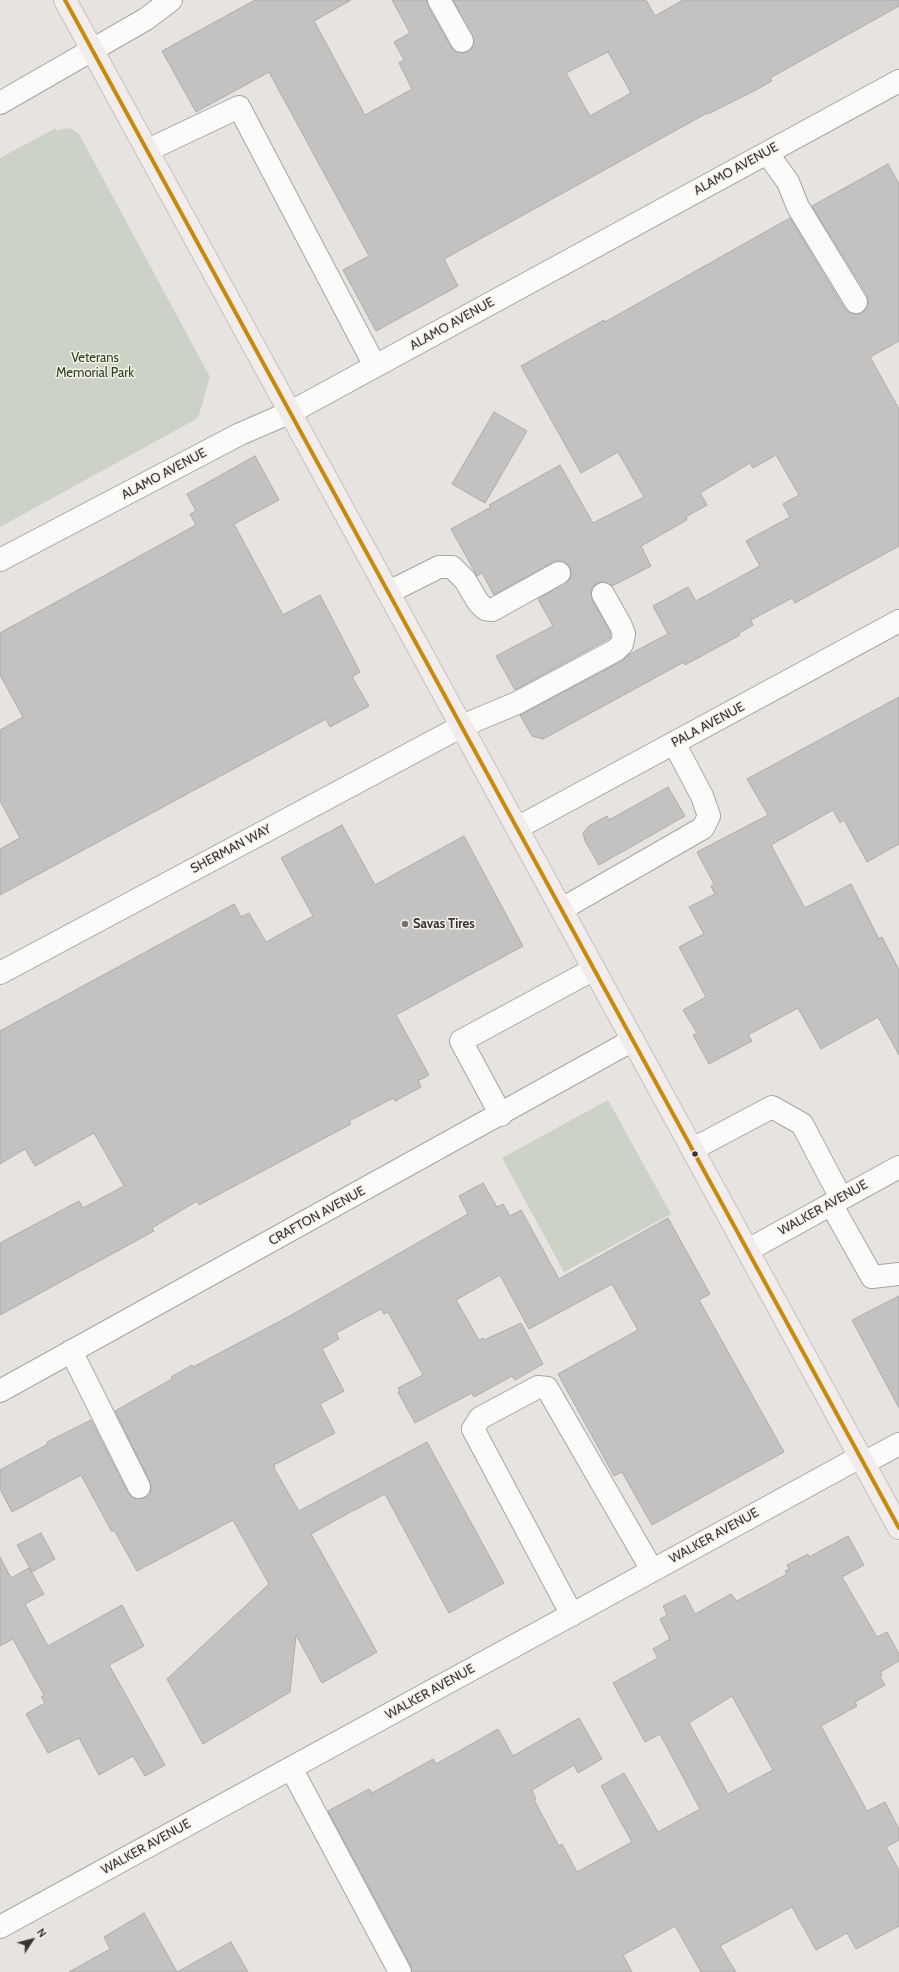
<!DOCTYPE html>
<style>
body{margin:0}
#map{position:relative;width:899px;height:1972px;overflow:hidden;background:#e6e3e0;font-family:Cabin,sans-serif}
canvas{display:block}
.north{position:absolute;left:12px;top:1920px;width:40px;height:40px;-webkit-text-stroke:3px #f6f0ea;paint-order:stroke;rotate:54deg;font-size:11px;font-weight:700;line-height:16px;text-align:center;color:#373533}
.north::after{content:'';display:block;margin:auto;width:14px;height:18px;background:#373533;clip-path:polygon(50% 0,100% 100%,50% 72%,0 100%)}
</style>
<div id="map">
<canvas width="899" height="1972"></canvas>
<div class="north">N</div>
</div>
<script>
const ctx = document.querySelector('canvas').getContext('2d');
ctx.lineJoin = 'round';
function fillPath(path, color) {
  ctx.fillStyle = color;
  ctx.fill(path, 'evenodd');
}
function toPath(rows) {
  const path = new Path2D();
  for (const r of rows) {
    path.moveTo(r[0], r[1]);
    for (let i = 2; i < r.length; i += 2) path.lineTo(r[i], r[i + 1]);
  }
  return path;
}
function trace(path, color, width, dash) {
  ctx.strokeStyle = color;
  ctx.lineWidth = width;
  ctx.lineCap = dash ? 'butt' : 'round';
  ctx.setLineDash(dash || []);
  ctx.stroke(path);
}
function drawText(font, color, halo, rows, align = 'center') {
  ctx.font = font + ' Cabin,sans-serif';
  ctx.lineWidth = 3;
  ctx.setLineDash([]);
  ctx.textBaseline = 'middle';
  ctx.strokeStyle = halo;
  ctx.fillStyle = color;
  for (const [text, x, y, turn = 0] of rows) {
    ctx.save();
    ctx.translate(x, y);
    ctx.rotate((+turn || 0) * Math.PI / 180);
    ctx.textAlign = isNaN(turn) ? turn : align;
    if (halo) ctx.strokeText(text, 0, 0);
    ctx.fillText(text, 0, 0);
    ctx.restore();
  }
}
fillPath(toPath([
 [56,128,57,131,66,128,72,129,79,134,210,377,198,418,0,527,0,158],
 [608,1100,671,1214,564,1272,502,1158]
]), '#ccd2c5');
const building = toPath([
 [255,0,351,0,314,21,365,115,412,89,399,63,404,60,394,42,410,33,392,0,427,0,428,6,451,47,456,52,462,53,468,52,472,48,474,41,453,0,646,0,655,16,683,0,899,0,899,6,770,78,772,81,752,92,708,114,707,113,444,259,458,286,376,331,343,270,369,256,269,72,196,112,162,51,255,0],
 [608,52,631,93,590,116,566,73,608,52],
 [888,164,899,184,899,341,870,357,899,409,899,546,795,603,792,598,751,620,753,625,739,633,740,635,685,665,684,662,543,739,532,736,520,715,622,661,628,655,668,634,653,606,688,587,696,601,760,566,746,541,790,517,783,504,799,495,776,455,753,468,750,463,700,493,707,505,686,517,687,520,641,546,651,566,612,586,603,582,597,583,592,587,591,593,592,600,610,631,610,638,515,690,496,656,553,626,538,599,569,580,571,574,570,567,565,562,560,561,553,562,494,595,482,573,477,576,451,529,491,507,489,505,560,465,593,523,644,497,618,452,581,473,521,366,604,320,605,322,790,218,845,309,850,313,857,314,862,313,867,308,868,301,867,295,812,206,888,164],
 [494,412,527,431,485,503,452,484,494,412],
 [255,456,279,500,234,524,283,615,320,595,360,672,352,677,369,706,330,727,326,719,0,895,0,849,20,838,0,801,0,730,23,717,0,675,0,633,196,525,190,514,196,511,187,494,255,456],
 [899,697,899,844,867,862,844,820,840,823,833,810,771,845,805,908,851,884,879,939,882,937,899,970,899,1055,878,1017,821,1049,798,1008,748,1035,752,1041,709,1064,693,1035,697,1033,683,1010,706,997,679,947,704,934,689,907,715,894,711,886,714,884,697,852,768,815,747,779,899,697],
 [668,787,685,816,599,865,585,841,583,833,589,826,607,816,609,820,668,787],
 [342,825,375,885,464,836,523,946,396,1015,429,1075,418,1081,421,1087,395,1101,393,1098,349,1121,351,1124,199,1205,197,1201,152,1228,154,1231,0,1315,0,1243,79,1201,83,1208,124,1186,94,1133,35,1166,25,1149,0,1164,0,1031,234,904,241,917,249,913,266,942,313,916,281,858,342,825],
 [483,1183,497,1207,503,1204,510,1216,521,1210,559,1279,668,1218,710,1294,699,1300,784,1452,652,1525,622,1472,614,1476,558,1374,638,1330,612,1284,529,1329,500,1275,456,1300,479,1340,483,1338,484,1340,521,1323,543,1364,515,1380,512,1376,474,1397,472,1393,415,1423,398,1392,400,1392,398,1388,423,1375,388,1312,384,1314,381,1309,336,1333,339,1339,322,1349,344,1391,320,1404,335,1433,274,1465,275,1470,299,1511,427,1442,504,1583,449,1613,385,1494,347,1514,311,1534,377,1652,322,1683,296,1635,290,1692,203,1744,167,1679,269,1584,233,1520,137,1571,114,1530,112,1532,81,1475,12,1512,0,1489,0,1470,48,1444,47,1442,91,1420,128,1493,132,1497,138,1499,145,1498,150,1494,151,1487,150,1482,115,1411,172,1379,171,1377,192,1365,193,1367,288,1317,468,1214,459,1196,483,1183],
 [899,1296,899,1408,852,1320,899,1296],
 [41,1533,55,1559,32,1572,17,1545,41,1533],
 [848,1536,864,1565,842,1577,877,1637,887,1632,899,1654,899,1661,880,1672,882,1675,880,1676,885,1685,855,1702,857,1706,821,1726,867,1811,885,1802,899,1829,899,1840,886,1847,899,1870,899,1926,856,1949,847,1933,816,1950,792,1907,720,1946,736,1972,701,1972,675,1926,623,1955,632,1972,412,1972,411,1966,328,1811,369,1789,372,1793,433,1759,436,1764,498,1729,513,1756,579,1718,602,1759,578,1773,574,1765,532,1790,536,1799,534,1800,559,1846,562,1844,577,1872,632,1842,601,1786,624,1773,658,1832,700,1809,660,1734,645,1742,613,1683,658,1658,653,1649,670,1639,660,1619,667,1615,663,1606,685,1595,695,1614,731,1594,737,1601,787,1574,785,1571,789,1569,787,1565,808,1554,809,1557,848,1536],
 [732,1696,773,1770,728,1794,689,1723,732,1696],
 [0,1557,11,1578,29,1568,44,1594,25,1604,48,1646,122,1605,144,1646,109,1665,165,1765,145,1776,133,1756,99,1775,79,1738,48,1753,26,1714,45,1703,41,1697,44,1695,13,1639,0,1646,0,1557],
 [144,1913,177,1972,69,1972,110,1949,104,1937,144,1913],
 [231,1942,248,1972,177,1972,231,1942]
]);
fillPath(building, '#c4c2c0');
trace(building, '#aeacaa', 1);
const minor = toPath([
 [439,0,462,41],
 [0,103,146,19,171,0],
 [148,150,239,107,375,366],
 [767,153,788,182,798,207,856,302],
 [0,560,240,434,291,412,899,81],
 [389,592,439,567,452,567,465,580,478,602,485,609,492,610,559,573],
 [517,828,899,621],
 [562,909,703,828,709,816,702,796,674,743],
 [0,973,462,726,517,703,616,650,622,644,624,634,621,626,603,594],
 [501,1115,461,1041,594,969],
 [693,1149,772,1107,802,1124,841,1198],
 [831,1204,872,1277,899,1274],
 [748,1250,899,1167],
 [71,1351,139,1487],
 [0,1391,633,1040],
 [864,1463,899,1444],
 [572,1615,473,1429,480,1418,538,1387,547,1388,652,1570],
 [291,1768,400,1972],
 [0,1927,860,1457]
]);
const major = toPath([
 [65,0,899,1528]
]);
trace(minor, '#a7a5a3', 24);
trace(major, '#c3c1c0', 24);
trace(minor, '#fbfbfa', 22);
trace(major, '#f3eced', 22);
trace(toPath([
 [65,0,899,1528]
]), '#c78a0d', 4);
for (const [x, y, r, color] of [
 [405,924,4,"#747270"],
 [695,1154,3.5,"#373533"]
]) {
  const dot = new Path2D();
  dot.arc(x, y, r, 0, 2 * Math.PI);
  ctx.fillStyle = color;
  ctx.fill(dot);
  trace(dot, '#f6f0ea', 1.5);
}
drawText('13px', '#373533', '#f6f0ea', [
 ["ALAMO AVENUE",736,169,-29],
 ["ALAMO AVENUE",452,324,-29],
 ["ALAMO AVENUE",164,474,-28],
 ["PALA AVENUE",708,725,-28],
 ["SHERMAN WAY",231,849,-28],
 ["WALKER AVENUE",823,1208,-29],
 ["CRAFTON AVENUE",317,1216,-29],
 ["WALKER AVENUE",714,1536,-29],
 ["WALKER AVENUE",430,1692,-29],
 ["WALKER AVENUE",146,1847,-29]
]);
drawText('13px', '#284618', '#f6f0ea', [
 ["Veterans",95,358],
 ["Memorial Park",95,373]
]);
drawText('bold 13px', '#373533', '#f6f0ea', [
 ["Savas Tires",413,924]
], 'left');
</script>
